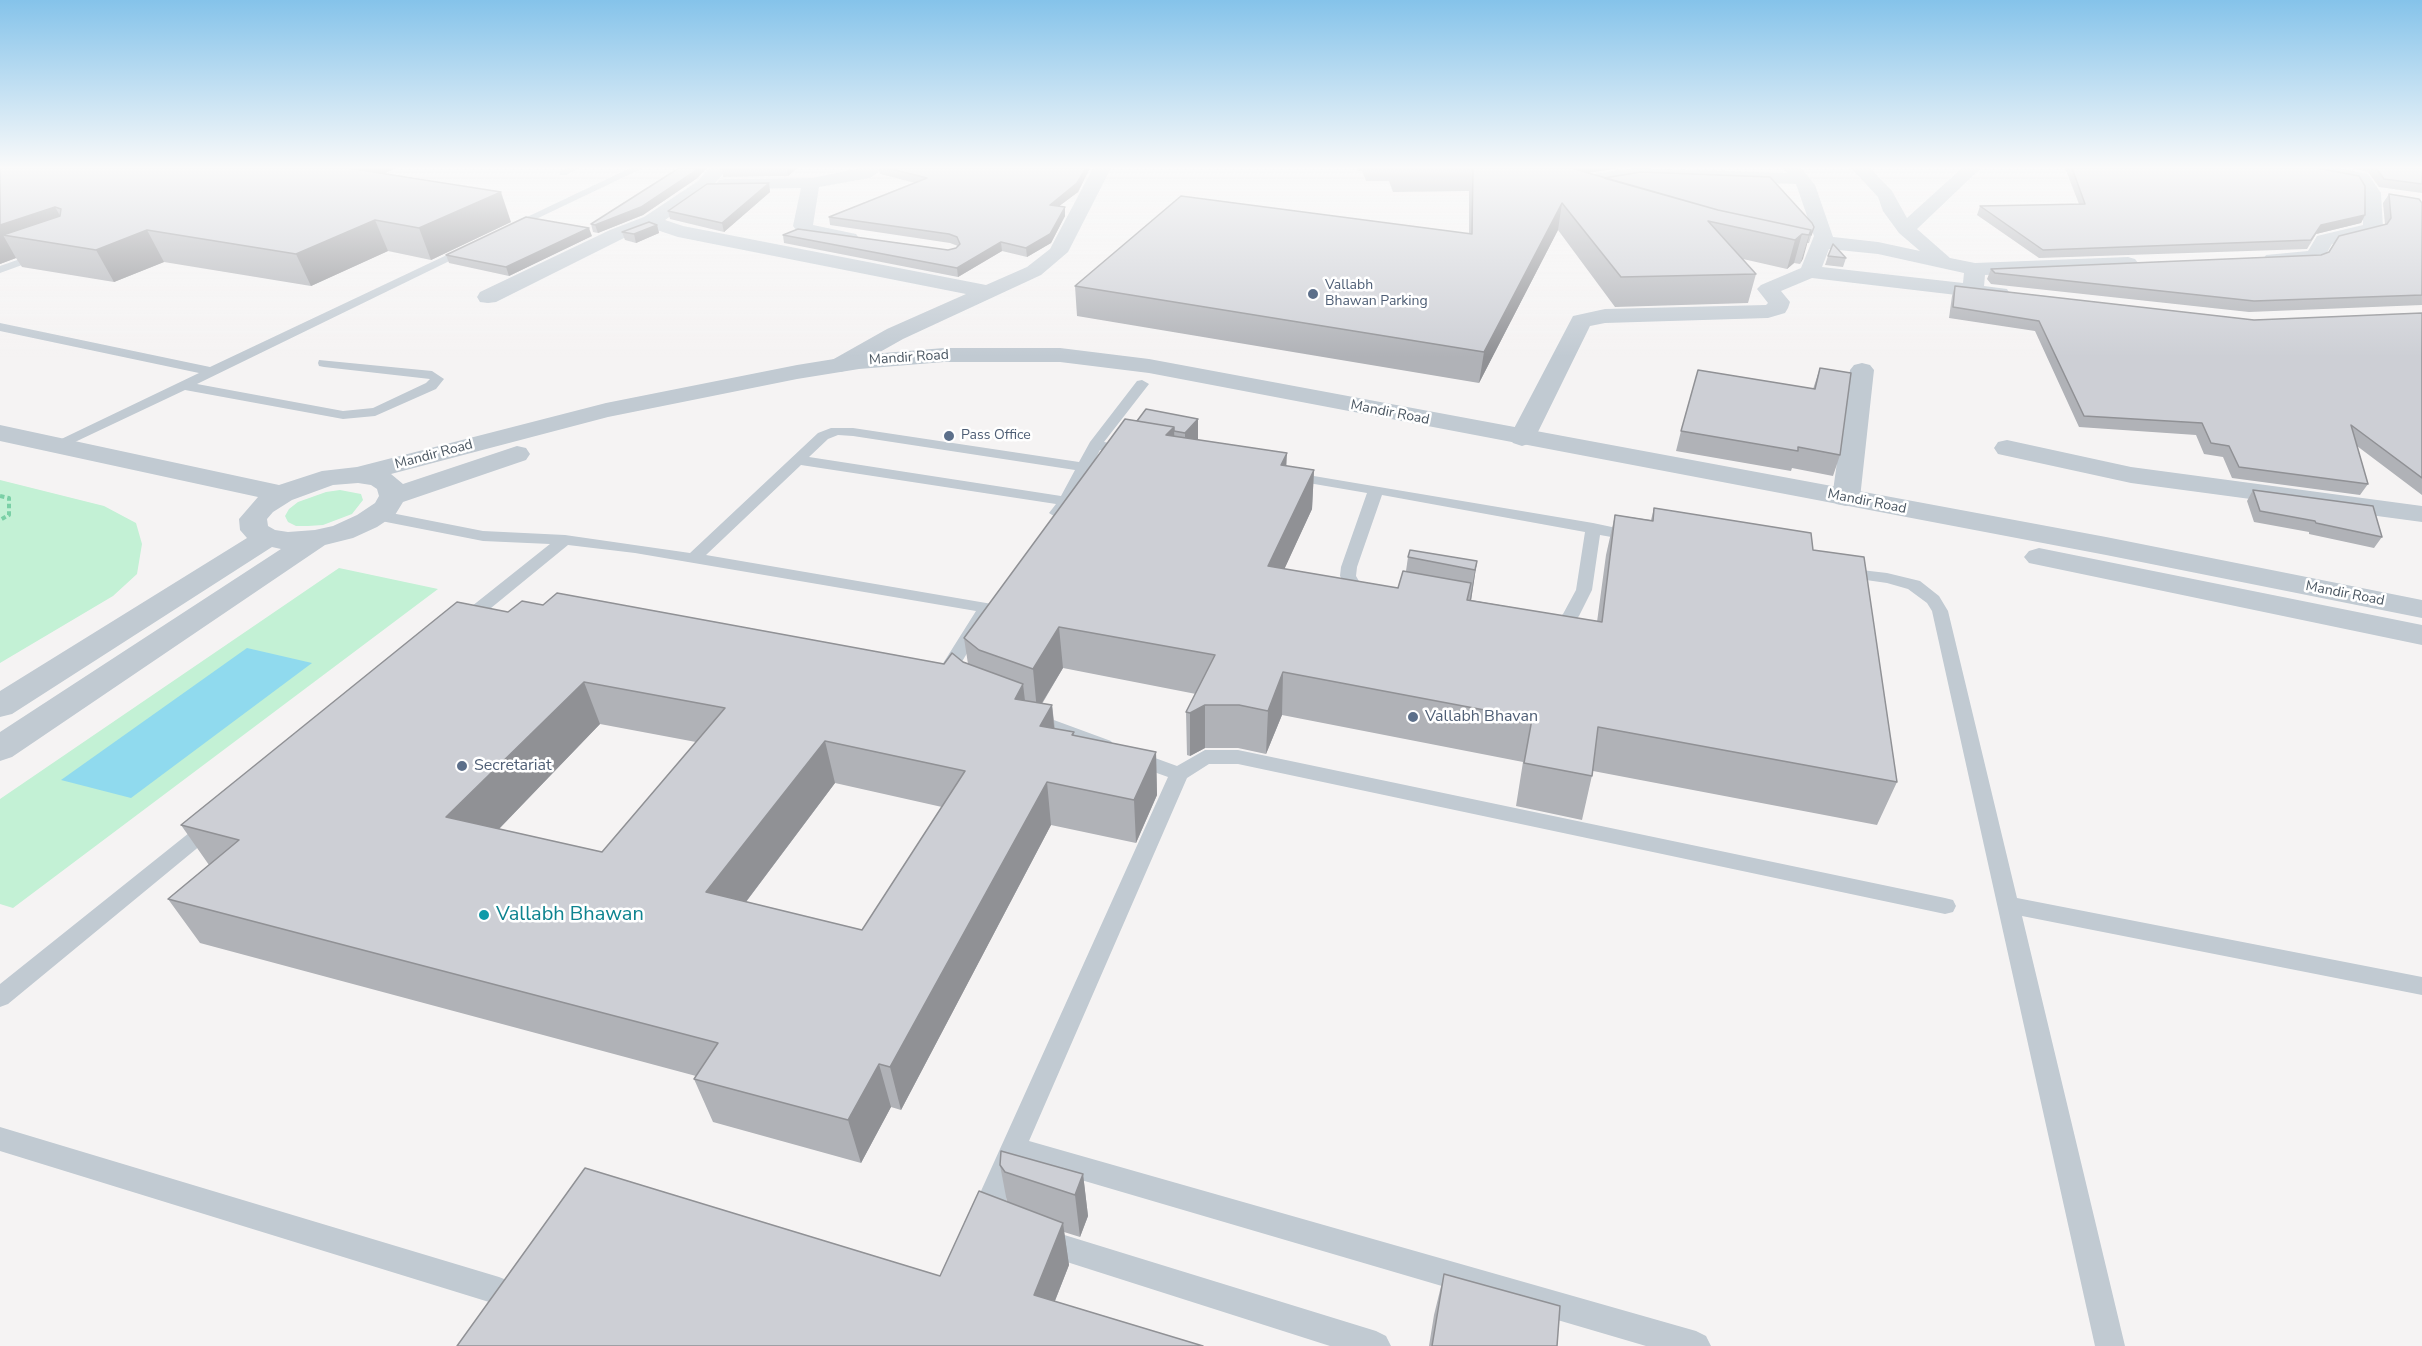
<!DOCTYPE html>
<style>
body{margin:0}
canvas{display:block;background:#f5f3f3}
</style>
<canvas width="2422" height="1346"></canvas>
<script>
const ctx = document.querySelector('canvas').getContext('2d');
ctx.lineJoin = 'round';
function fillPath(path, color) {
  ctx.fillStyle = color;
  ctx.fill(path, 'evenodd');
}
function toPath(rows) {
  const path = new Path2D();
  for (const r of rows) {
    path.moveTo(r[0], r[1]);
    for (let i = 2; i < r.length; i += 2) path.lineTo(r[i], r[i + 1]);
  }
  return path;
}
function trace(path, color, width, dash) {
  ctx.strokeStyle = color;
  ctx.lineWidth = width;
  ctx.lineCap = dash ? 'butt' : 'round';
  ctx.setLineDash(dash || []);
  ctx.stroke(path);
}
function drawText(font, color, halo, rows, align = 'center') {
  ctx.font = font + ' "Nunito Sans",sans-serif';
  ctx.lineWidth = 5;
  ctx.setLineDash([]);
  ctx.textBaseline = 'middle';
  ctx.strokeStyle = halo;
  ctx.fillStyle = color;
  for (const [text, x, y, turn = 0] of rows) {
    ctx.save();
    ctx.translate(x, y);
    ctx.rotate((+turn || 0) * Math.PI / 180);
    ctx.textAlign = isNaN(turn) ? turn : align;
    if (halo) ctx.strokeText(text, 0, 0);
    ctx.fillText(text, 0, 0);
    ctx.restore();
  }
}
fillPath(toPath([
 [0,480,104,506,136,523,142,544,137,574,113,596,0,663],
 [340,490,361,494,363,500,352,514,323,525,308,526,296,526,288,522,285,516,289,509,298,502,326,492],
 [339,568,438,589,13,908,0,904,0,799]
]), '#c3f1d5');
fillPath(toPath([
 [247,648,312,663,131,798,61,780]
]), '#90daee');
trace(toPath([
 [0,496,9,498,9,515,0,520]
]), '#7ad0a6', 4, [4.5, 3]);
fillPath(toPath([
 [566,168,580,168,566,175,560,175,560,171,566,168],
 [630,168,643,168,513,230,504,228,630,168],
 [468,245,473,248,472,250,197,384,343,411,373,408,426,383,430,379,324,367,319,366,318,363,319,360,432,371,444,379,436,389,375,416,343,419,185,390,58,450,53,449,51,446,53,443,199,373,0,331,0,323,210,367,468,245],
 [40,252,45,255,44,257,0,273,0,266,40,252],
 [1142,380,1149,384,1104,442,1129,446,1136,450,1129,454,1100,450,1074,501,1062,516,1057,518,1049,513,1056,504,801,465,706,555,992,604,994,608,960,665,965,679,962,683,956,685,950,683,942,665,976,611,635,553,568,545,469,626,457,626,454,622,457,618,550,544,483,541,376,520,368,515,376,510,483,531,565,535,690,553,818,433,831,428,853,428,1079,462,1090,442,1137,381,1142,380],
 [838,435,853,436,1075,470,1061,496,809,457,828,439,838,435],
 [1290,472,1593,523,1640,533,1642,536,1634,541,1600,535,1592,590,1579,616,1568,628,1549,632,1543,631,1540,627,1543,623,1556,620,1563,614,1576,590,1585,532,1382,495,1357,567,1356,576,1360,583,1374,597,1366,602,1354,598,1340,576,1341,567,1367,493,1285,479,1283,476,1285,473,1290,472],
 [1844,568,1887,573,1920,581,1939,596,1948,611,2017,898,2422,977,2422,995,2022,916,2125,1346,2095,1346,1932,611,1927,603,1908,589,1887,583,1838,576,1836,573,1844,568],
 [1032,712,1111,741,1114,746,1111,751,1104,752,1025,722,1023,718,1025,714,1032,712],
 [1133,750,1177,766,1205,750,1238,750,1945,898,1953,900,1956,906,1953,912,1945,914,1238,764,1209,764,1187,778,1029,1141,1696,1331,1706,1336,1711,1346,1646,1346,1020,1162,1007,1191,1006,1208,1011,1219,1007,1228,997,1232,987,1228,978,1210,981,1191,1168,777,1126,762,1123,757,1126,752,1133,750],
 [211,819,218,821,221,826,218,831,8,1004,0,1007,0,984,204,821,211,819],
 [0,1127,499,1277,509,1281,519,1300,507,1327,494,1346,462,1346,489,1302,0,1151,0,1127],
 [1045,1229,1376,1331,1386,1336,1391,1346,1330,1346,1045,1255,1035,1251,1031,1242,1035,1233,1045,1229]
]), '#c1cad2');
fillPath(toPath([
 [709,168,728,168,710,189,665,220,683,226,986,285,1027,267,1050,249,1093,168,1111,168,1068,252,1041,275,903,339,848,370,840,372,832,370,828,365,832,360,887,329,966,294,678,237,651,228,624,238,496,302,488,303,480,302,477,297,480,292,610,230,644,217,698,181,709,168],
 [862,168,884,168,870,178,819,187,813,225,856,234,859,238,856,242,849,244,800,235,793,226,801,188,725,189,719,188,716,184,719,180,725,179,811,178,862,168],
 [1635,168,1787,173,1783,168,1801,168,1815,185,1833,237,1878,242,1920,251,1899,233,1883,211,1878,197,1851,168,1870,168,1892,191,1907,218,1962,168,1981,168,1917,229,1950,258,1975,263,2128,257,2135,259,2138,263,2135,267,2128,269,1985,275,1984,286,2007,289,2010,294,2007,299,1999,300,1812,278,1781,291,1790,302,1788,308,1785,313,1768,318,1605,323,1590,326,1535,438,1531,443,1522,446,1513,443,1509,438,1573,316,1605,309,1766,305,1768,303,1757,289,1761,285,1801,268,1814,236,1796,184,1639,178,1559,189,1553,188,1550,184,1553,180,1559,179,1635,168],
 [1829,249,1878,254,1964,273,1963,283,1822,267,1829,249],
 [2299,168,2338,168,2368,174,2381,193,2383,228,2380,232,2332,244,2322,261,2273,265,2266,263,2263,259,2266,255,2308,251,2317,236,2363,225,2363,193,2356,182,2308,173,2299,168],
 [1862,363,1870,365,1874,370,1860,498,1856,504,1846,506,1836,504,1832,498,1850,370,1854,365,1862,363],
 [2007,440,2131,467,2422,506,2422,522,2131,483,1998,454,1994,448,1998,442,2007,440]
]), '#c1cad2');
fillPath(toPath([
 [944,348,1060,348,1149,359,2106,537,2422,600,2422,618,2106,555,1149,373,1060,362,944,362,859,369,797,379,608,417,391,474,403,484,517,446,526,448,530,454,526,460,403,502,395,515,377,527,353,538,325,545,12,757,0,761,0,732,281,549,272,547,12,714,0,717,0,691,247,538,240,530,239,519,258,497,0,441,0,425,279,485,322,471,357,467,606,403,797,365,859,355,944,348],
 [358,483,371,485,377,489,379,496,375,503,357,515,333,526,315,530,288,532,275,530,268,526,267,519,273,512,292,500,333,485,358,483],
 [2039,548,2422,625,2422,645,2029,563,2024,557,2029,551,2039,548]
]), '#c1cad2');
fillPath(toPath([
 [0,168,397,168,383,174,511,222,431,260,388,251,311,286,164,262,114,282,22,267,16,258,0,264],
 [679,168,707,168,696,179,643,215,598,233,593,232,591,224],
 [722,168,797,168,788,176,723,177],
 [879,168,1090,168,1078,192,1059,206,1065,216,1051,243,1027,257,1002,251,958,277,784,243,783,235,948,250,956,248,958,246,950,243,830,225,829,217,915,183,880,174],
 [1357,168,1618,168,1588,173,1814,227,1809,243,1807,243,1800,264,1794,263,1787,269,1743,259,1756,274,1748,303,1615,307,1558,230,1479,383,1077,316,1075,286,1469,234,1469,191,1393,192,1389,181,1366,181,1362,171,1358,171],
 [2065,168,2317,168,2365,215,2361,223,2316,234,2307,249,2039,258,1977,215,1980,206,2079,204],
 [2351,168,2422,168,2422,193,2379,187,2368,172],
 [769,183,770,192,724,232,670,219,668,211],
 [2389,194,2422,203,2422,305,2249,312,1991,284,1987,279,1991,269,2321,255,2329,252,2385,224,2383,203],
 [657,225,659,233,636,243,625,240,622,232],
 [592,236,509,276,449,263,446,255],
 [1828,256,1846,258,1843,267,1825,265],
 [1955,286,2254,320,2422,313,2422,495,2357,446,2368,484,2360,495,2232,478,2223,457,2204,454,2196,435,2079,427,2035,331,1949,318,1952,296],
 [1820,368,1840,455,1833,476,1792,468,1791,471,1676,451,1681,431,1813,389],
 [1146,409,1198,439,1197,440,1286,466,1314,470,1312,509,1284,569,1398,588,1406,571,1408,557,1477,561,1471,600,1597,622,1606,555,1615,515,1651,520,1654,508,1813,550,1897,782,1877,825,1593,771,1582,820,1516,806,1523,762,1282,715,1266,754,1238,748,1205,748,1190,756,1187,755,1186,712,1196,694,1063,668,1042,704,1052,705,1055,729,1074,732,1074,736,1156,752,1157,795,1136,843,1051,825,901,1110,891,1107,861,1163,713,1122,694,1079,696,1076,200,943,168,899,209,865,181,825,508,612,543,605,944,664,963,662,968,664,964,638],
 [600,724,696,742,602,852,499,829],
 [835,783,942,807,862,930,746,902],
 [2253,490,2382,537,2374,548,2309,534,2309,532,2254,522,2247,501],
 [1000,1165,1083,1174,1088,1216,1080,1237,1064,1232,1069,1265,1055,1301,940,1276,1007,1202],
 [1444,1274,1557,1346,1429,1346,1434,1315]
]), '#b0b2b7');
fillPath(toPath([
 [328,168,397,168,338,192],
 [697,168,707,168,696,179,643,215,598,233,595,225],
 [787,168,797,168,788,176],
 [1086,168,1090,168,1078,192,1050,213,1050,205],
 [1567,168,1618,168,1562,177],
 [769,183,770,192,724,232,722,223],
 [501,192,511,222,431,260,419,228],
 [1562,203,1558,230,1479,383,1484,352],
 [55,207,73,238,3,235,16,258,0,264,0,225],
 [1065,207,1065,216,1051,243,1027,257,1026,248],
 [2365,215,2361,223,2316,234,2307,249,2321,225],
 [375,220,388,251,311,286,296,254],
 [657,225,659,233,636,243,634,234],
 [589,228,592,236,509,276,506,267],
 [147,230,164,262,114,282,96,250],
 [1811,230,1803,259,1800,264,1809,235],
 [1802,234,1794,263,1787,269,1795,240],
 [1001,242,1002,251,958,277,957,268],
 [1198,419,1198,439,1185,453,1185,433],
 [1174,427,1175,464,1166,435],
 [1287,453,1285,492,1281,465],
 [1314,470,1312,509,1267,607,1268,566],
 [1477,561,1471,601,1468,610,1475,570],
 [1059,627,1063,668,1037,711,1033,669],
 [1283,672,1282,715,1266,754,1268,711],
 [584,682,600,724,468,861,446,817],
 [1023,684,1028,726,1015,699],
 [1052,705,1056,748,1040,726],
 [1205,705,1205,748,1190,756,1190,713],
 [825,741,835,783,721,935,706,892],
 [1156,752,1157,795,1136,843,1134,800],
 [1047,782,1051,825,901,1110,890,1067],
 [879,1064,891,1107,861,1163,848,1120],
 [1083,1174,1088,1216,1080,1237,1075,1195],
 [1063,1223,1069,1265,1041,1336,1034,1295]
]), '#909195');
const building = toPath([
 [0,168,348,168,501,192,419,228,375,220,296,254,147,230,96,250,3,235,60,216,61,209,55,207,0,225,0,168],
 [679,168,697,168,695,171,641,207,595,225,591,224,679,168],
 [722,168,769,168,721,169,722,168],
 [888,168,1086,168,1077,183,1050,205,1065,207,1050,234,1026,248,1001,242,957,268,783,235,798,229,948,250,956,248,960,244,957,237,949,234,829,217,927,178,888,168],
 [1473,168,1571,168,1718,210,1811,230,1809,235,1802,234,1795,240,1708,221,1756,274,1621,277,1562,203,1484,352,1075,286,1181,196,1472,234,1473,168],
 [2072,168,2317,168,2359,176,2365,186,2365,215,2321,225,2311,240,2043,250,1980,206,2085,204,2072,168],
 [2376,168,2422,168,2422,184,2384,179,2376,168],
 [1641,172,1770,177,1812,223,1814,227,1811,235,1810,234,1811,230,1718,210,1604,178,1641,172],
 [769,183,722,223,668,211,707,184,769,183],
 [2389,194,2419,199,2422,203,2422,295,2254,301,1995,273,1991,269,2321,255,2329,252,2339,236,2387,224,2391,218,2389,194],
 [526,217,589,228,506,267,446,255,526,217],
 [649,222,657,225,634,234,622,232,649,222],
 [1833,244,1846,258,1828,256,1833,244],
 [1955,286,2254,320,2422,313,2422,478,2351,425,2368,484,2239,467,2229,446,2211,443,2202,423,2084,416,2039,321,1953,307,1955,286],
 [1820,368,1851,373,1840,455,1798,447,1798,451,1681,431,1698,370,1815,389,1820,368],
 [1146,409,1198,419,1185,433,1174,431,1174,427,1137,421,1146,409],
 [1125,419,1174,427,1166,435,1287,453,1281,465,1314,470,1268,566,1398,588,1403,571,1471,583,1467,600,1602,622,1615,515,1653,521,1654,508,1811,533,1813,550,1864,557,1897,782,1598,727,1592,776,1524,763,1532,719,1283,672,1268,711,1239,705,1205,705,1190,713,1186,712,1215,655,1059,627,1033,669,979,650,964,638,1125,419],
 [2253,490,2373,506,2382,537,2316,523,2315,521,2260,511,2253,490],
 [1410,550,1477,561,1475,570,1408,557,1410,550],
 [557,593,944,664,952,653,963,662,1023,684,1015,699,1052,705,1040,726,1074,732,1072,735,1156,752,1134,800,1047,782,890,1067,879,1064,848,1120,694,1079,718,1043,168,899,239,840,181,825,457,602,508,612,522,601,543,605,557,593],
 [584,682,725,708,602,852,446,817,584,682],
 [825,741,965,771,862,930,706,892,825,741],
 [1001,1151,1083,1174,1075,1195,1005,1172,1000,1165,1001,1151],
 [585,1168,940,1276,979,1191,1063,1223,1034,1295,1203,1346,457,1346,585,1168],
 [1444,1274,1560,1306,1557,1346,1432,1346,1444,1274]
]);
fillPath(building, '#cdcfd5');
trace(building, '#909195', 1.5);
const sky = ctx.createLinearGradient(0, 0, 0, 357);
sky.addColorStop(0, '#85c3ea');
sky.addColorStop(0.47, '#fafafa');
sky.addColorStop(1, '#fafafa00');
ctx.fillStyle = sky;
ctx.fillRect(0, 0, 2422, 357);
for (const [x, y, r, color] of [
 [1313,294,6,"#5c6f8a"],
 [949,436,6,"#5c6f8a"],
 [1413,717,6,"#5c6f8a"],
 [462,766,6,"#5c6f8a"],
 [484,915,6,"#0f9aa8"]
]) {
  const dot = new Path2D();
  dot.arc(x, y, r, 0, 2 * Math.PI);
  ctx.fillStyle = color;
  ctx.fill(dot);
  trace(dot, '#fff', 2);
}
drawText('14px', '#4e5e75', '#fff', [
 ["Vallabh",1325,286],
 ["Bhawan Parking",1325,302],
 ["Pass Office",961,436]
], 'left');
drawText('14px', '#4a5661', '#fff', [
 ["Mandir Road",909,358,-4],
 ["Mandir Road",1390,413,11],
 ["Mandir Road",434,455,-15],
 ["Mandir Road",1867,502,11],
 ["Mandir Road",2345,594,11]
]);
drawText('16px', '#4e5e75', '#fff', [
 ["Vallabh Bhavan",1425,717],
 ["Secretariat",474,766]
], 'left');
drawText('20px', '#0d838f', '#fff', [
 ["Vallabh Bhawan",496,915]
], 'left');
</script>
